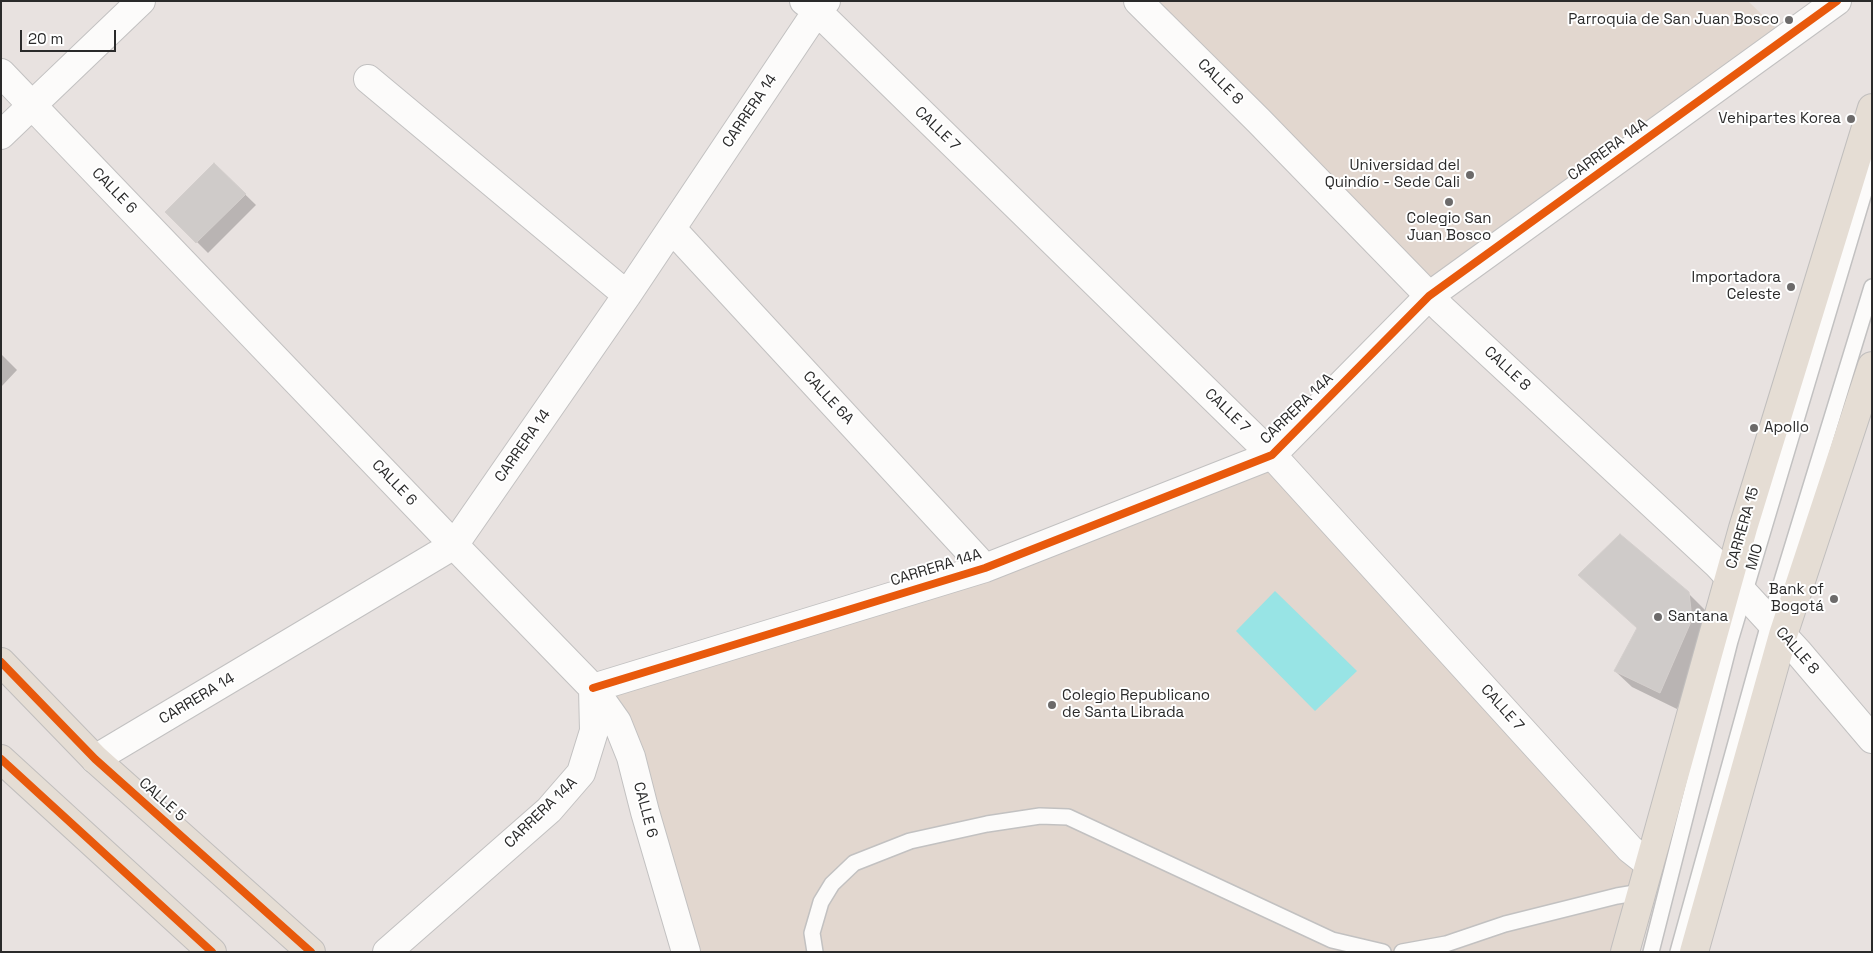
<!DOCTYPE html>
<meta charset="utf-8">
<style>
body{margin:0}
#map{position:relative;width:1873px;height:953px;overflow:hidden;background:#e8e2e0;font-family:"Space Grotesk",sans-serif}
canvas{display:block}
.frame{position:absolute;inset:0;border:2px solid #2a2a2a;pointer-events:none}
.scale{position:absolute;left:20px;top:30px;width:96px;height:22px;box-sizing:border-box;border:2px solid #2a2a2a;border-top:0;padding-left:6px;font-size:15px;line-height:18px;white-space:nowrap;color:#2a2a2a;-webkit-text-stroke:4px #fff;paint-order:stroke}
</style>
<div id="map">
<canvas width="1873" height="953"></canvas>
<div class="frame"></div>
<div class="scale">20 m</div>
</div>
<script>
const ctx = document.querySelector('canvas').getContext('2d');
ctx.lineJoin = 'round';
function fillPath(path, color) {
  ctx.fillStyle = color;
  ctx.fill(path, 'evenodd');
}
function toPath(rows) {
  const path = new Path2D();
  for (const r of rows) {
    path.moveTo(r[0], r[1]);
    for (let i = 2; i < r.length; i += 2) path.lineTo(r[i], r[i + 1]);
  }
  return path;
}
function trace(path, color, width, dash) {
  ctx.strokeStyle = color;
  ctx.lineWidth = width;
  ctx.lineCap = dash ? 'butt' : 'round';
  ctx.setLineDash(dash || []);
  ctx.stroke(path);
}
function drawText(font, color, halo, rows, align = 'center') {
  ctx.font = font + ' "Space Grotesk",sans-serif';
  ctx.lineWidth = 4;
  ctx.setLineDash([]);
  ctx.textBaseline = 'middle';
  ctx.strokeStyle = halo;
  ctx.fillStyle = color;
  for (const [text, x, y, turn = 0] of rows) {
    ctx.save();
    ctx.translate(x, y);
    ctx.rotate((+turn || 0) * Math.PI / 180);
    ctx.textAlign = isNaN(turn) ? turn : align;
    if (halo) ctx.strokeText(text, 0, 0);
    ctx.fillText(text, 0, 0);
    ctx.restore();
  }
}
fillPath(toPath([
 [1138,1,1748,1,1786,38,1429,296],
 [1272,455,1649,864,1625,952,686,952,593,688]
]), '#e2d7cf');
fillPath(toPath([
 [1275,591,1357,671,1315,711,1236,631]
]), '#98e4e5');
fillPath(toPath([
 [214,164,256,205,208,253,167,212],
 [1,354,17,370,1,387],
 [1688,593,1705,610,1707,627,1706,641,1677,709,1632,687,1615,671]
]), '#0003');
const building = toPath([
 [214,163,246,194,196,243,165,212,214,163],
 [1620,534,1689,592,1691,610,1690,624,1660,693,1614,671,1637,628,1578,575,1620,534]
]);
fillPath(building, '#cfcbc9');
trace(building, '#d3cecc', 1);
const lane = toPath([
 [815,952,812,933,821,902,832,884,854,863,910,841,987,824,1040,816,1068,817,1332,940,1383,952],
 [1402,952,1446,944,1505,924,1617,896,1641,892],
 [1651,952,1730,641,1872,166],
 [1678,952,1770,620,1872,287]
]);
const street = toPath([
 [804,1,817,11,1272,455,1630,849,1649,864],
 [1,73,454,545,593,688,617,722,631,757,645,812,686,952],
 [368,79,627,295],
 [1,135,141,1],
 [672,229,985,568],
 [593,688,985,568,1272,455,1429,296,1837,1],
 [95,759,454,545,627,295,817,11,826,1],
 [387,952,549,810,581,773,594,731,593,688]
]);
const secondary = toPath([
 [1138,1,1259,121,1442,309,1718,565,1799,653,1872,739]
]);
const primary = toPath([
 [1,662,95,759,311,952],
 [1,759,212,952],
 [1625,952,1743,528,1872,108],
 [1694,952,1783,635,1872,366]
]);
trace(lane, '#c2c1c1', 18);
trace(street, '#c2c1c1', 30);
trace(secondary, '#c2c1c1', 30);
trace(primary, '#c0bebd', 30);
trace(lane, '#fcfbfa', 15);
trace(street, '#fcfbfa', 28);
trace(secondary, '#fcfbfa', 28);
trace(primary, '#e5ddd4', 28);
trace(toPath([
 [1,662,95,759,311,952],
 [593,688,985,568,1272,455,1429,296,1837,1],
 [1,759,212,952]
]), '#e8590c', 8);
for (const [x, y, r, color] of [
 [1789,20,5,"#6c6a6a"],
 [1851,119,5,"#6c6a6a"],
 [1470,175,5,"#6c6a6a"],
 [1449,202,5,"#6c6a6a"],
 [1791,287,5,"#6c6a6a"],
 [1754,428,5,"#6c6a6a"],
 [1834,599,5,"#6c6a6a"],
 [1658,617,5,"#6c6a6a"],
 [1052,705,5,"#6c6a6a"]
]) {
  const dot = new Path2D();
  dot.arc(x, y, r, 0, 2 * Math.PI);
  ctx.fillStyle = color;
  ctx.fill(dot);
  trace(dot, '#fff', 2);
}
drawText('15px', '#2a2a2a', '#fff', [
 ["Parroquia de San Juan Bosco",1779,20],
 ["Vehipartes Korea",1841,119],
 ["Universidad del",1460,166],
 ["Quindío - Sede Cali",1460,183],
 ["Colegio San",1449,219,"center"],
 ["Juan Bosco",1449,236,"center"],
 ["Importadora",1781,278],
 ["Celeste",1781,295],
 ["Apollo",1764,428,"left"],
 ["Bank of",1824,590],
 ["Bogotá",1824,607],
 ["Santana",1668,617,"left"],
 ["Colegio Republicano",1062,696,"left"],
 ["de Santa Librada",1062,713,"left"]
], 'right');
drawText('15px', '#2a2a2a', '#fff', [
 ["CALLE 8",1220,82,45],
 ["CARRERA 14",750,111,-56],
 ["CALLE 7",937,129,44],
 ["CARRERA 14A",1608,150,-36],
 ["CALLE 6",114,191,46],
 ["CALLE 8",1507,369,43],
 ["CALLE 6A",828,398,47],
 ["CARRERA 14A",1297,409,-44],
 ["CALLE 7",1227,411,44],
 ["CARRERA 14",523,446,-55],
 ["CALLE 6",394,483,46],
 ["CARRERA 15",1743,528,-74],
 ["MIO",1755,557,-74],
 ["CARRERA 14A",936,568,-17],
 ["CALLE 8",1797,651,49],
 ["CARRERA 14",197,699,-31],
 ["CALLE 7",1502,708,48],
 ["CALLE 5",162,800,42],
 ["CALLE 6",645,810,75],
 ["CARRERA 14A",541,813,-44]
]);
</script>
